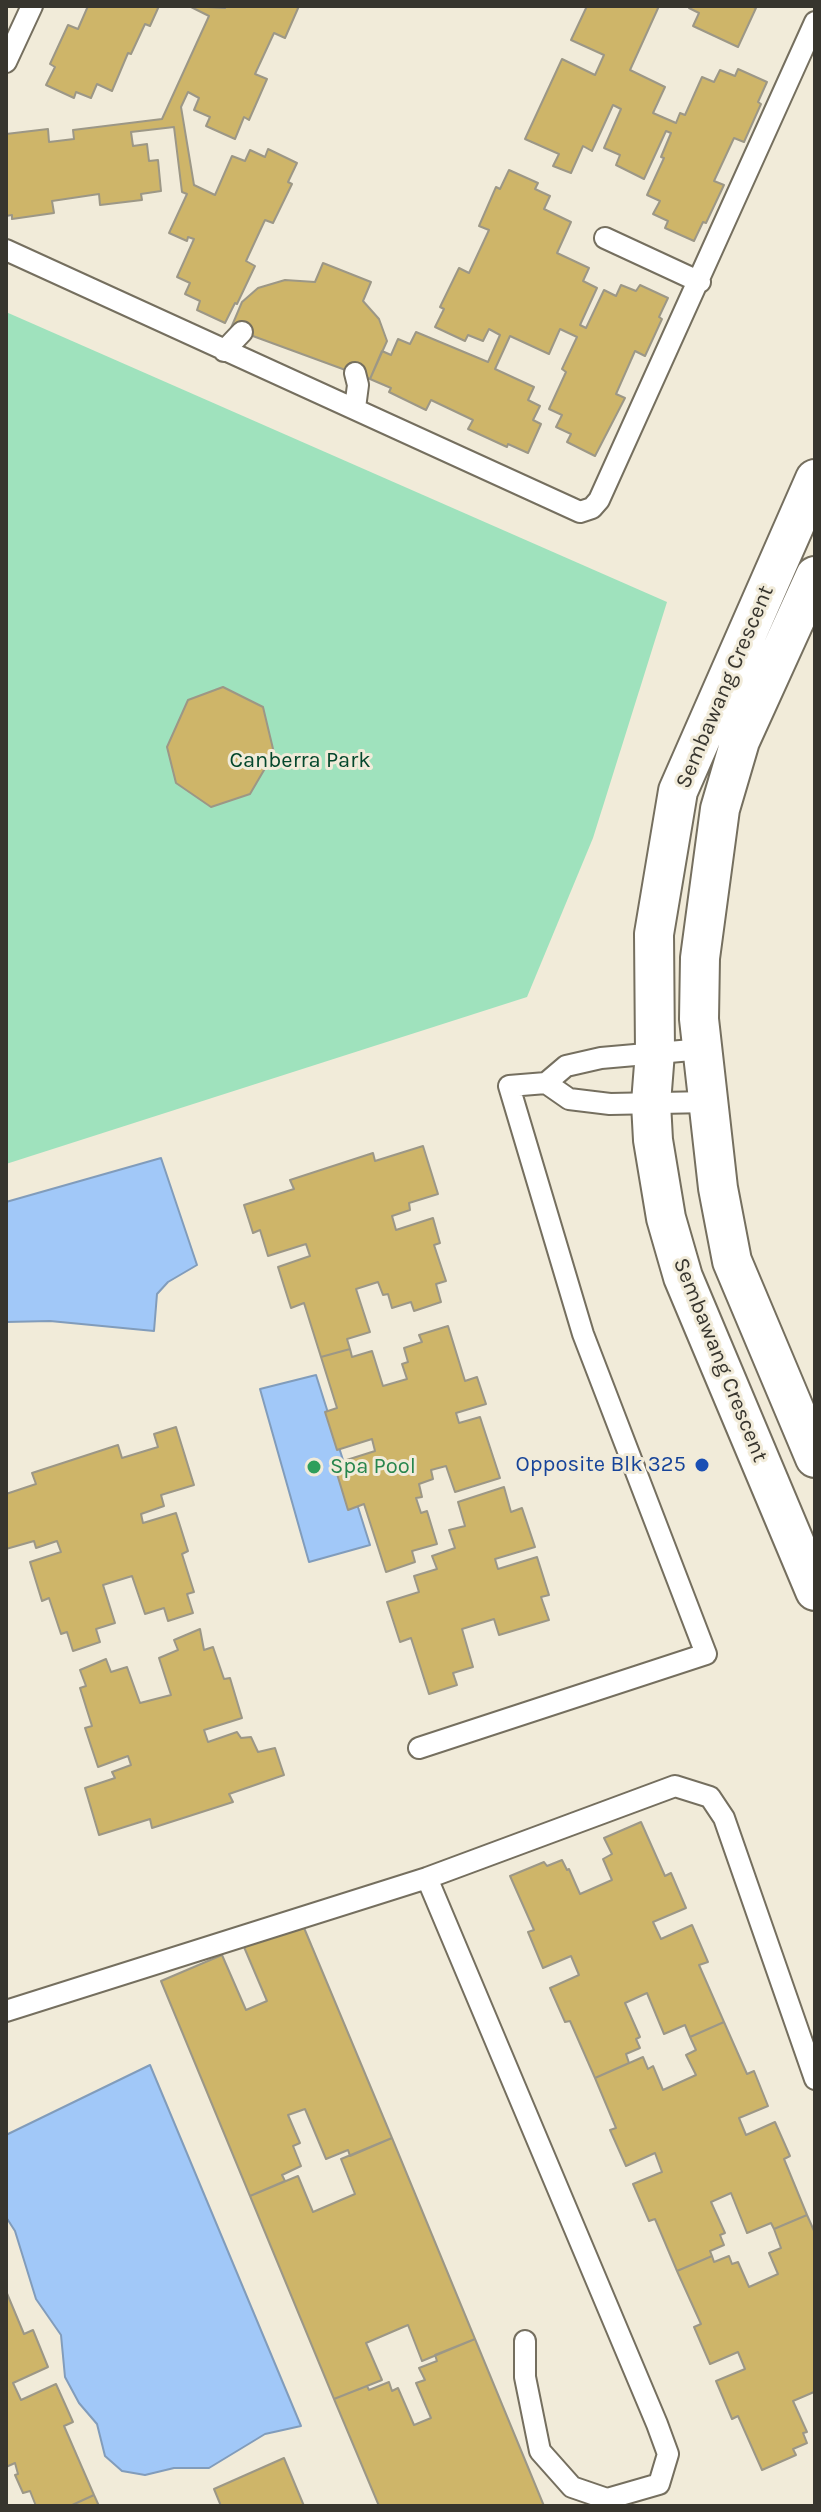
<!DOCTYPE html>
<style>
body{margin:0}
#map{position:relative;width:821px;height:2512px;overflow:hidden;background:#f1ebd9;font-family:Karla,sans-serif}
canvas{display:block}
.frame{position:absolute;inset:0;border:8px solid #37352e;pointer-events:none}
</style>
<div id="map">
<canvas width="821" height="2512"></canvas>
<div class="frame"></div>
</div>
<script>
const ctx = document.querySelector('canvas').getContext('2d');
ctx.lineJoin = 'round';
function fillPath(path, color) {
  ctx.fillStyle = color;
  ctx.fill(path, 'evenodd');
}
function toPath(rows) {
  const path = new Path2D();
  for (const r of rows) {
    path.moveTo(r[0], r[1]);
    for (let i = 2; i < r.length; i += 2) path.lineTo(r[i], r[i + 1]);
  }
  return path;
}
function trace(path, color, width, dash) {
  ctx.strokeStyle = color;
  ctx.lineWidth = width;
  ctx.lineCap = dash ? 'butt' : 'round';
  ctx.setLineDash(dash || []);
  ctx.stroke(path);
}
function drawText(font, color, halo, rows, align = 'center') {
  ctx.font = font + ' Karla,sans-serif';
  ctx.lineWidth = 6;
  ctx.setLineDash([]);
  ctx.textBaseline = 'middle';
  ctx.strokeStyle = halo;
  ctx.fillStyle = color;
  for (const [text, x, y, turn = 0] of rows) {
    ctx.save();
    ctx.translate(x, y);
    ctx.rotate((+turn || 0) * Math.PI / 180);
    ctx.textAlign = isNaN(turn) ? turn : align;
    if (halo) ctx.strokeText(text, 0, 0);
    ctx.fillText(text, 0, 0);
    ctx.restore();
  }
}
fillPath(toPath([
 [6,312,667,602,593,838,527,997,6,1164]
]), '#9fe2bd');
const water = toPath([
 [161,1158,197,1265,168,1282,157,1294,154,1331,50,1321,6,1322,6,1202,161,1158],
 [316,1375,370,1545,309,1562,260,1389,316,1375],
 [150,2065,301,2426,265,2434,209,2468,174,2468,145,2475,122,2471,105,2456,97,2424,79,2403,65,2377,61,2335,36,2299,15,2231,6,2217,6,2135,150,2065]
]);
fillPath(water, '#a1c8f8');
trace(water, '#819cbb', 2);
const building = toPath([
 [88,6,159,6,150,26,145,24,131,54,128,53,112,91,97,84,91,98,76,92,74,98,46,85,55,67,50,64,68,25,78,29,88,6],
 [189,6,225,8,226,6,299,6,285,38,274,33,255,74,267,79,249,120,244,117,235,139,206,126,210,117,194,110,199,98,188,92,181,107,194,185,215,195,232,156,245,161,250,150,265,157,268,149,297,163,288,182,292,184,273,223,265,220,246,261,255,266,237,304,235,303,225,323,197,310,200,301,185,294,190,283,177,277,194,239,188,237,187,241,169,233,187,194,182,192,174,127,131,132,133,146,147,144,149,161,158,160,161,191,141,194,142,200,100,205,99,194,52,201,54,213,12,219,12,215,6,216,6,134,48,129,49,142,74,139,73,130,162,119,209,16,189,6],
 [587,6,659,6,630,70,665,87,653,113,676,123,680,113,685,115,702,77,714,82,720,70,735,76,738,69,767,82,758,102,761,104,744,142,734,138,714,181,724,185,706,223,703,222,694,241,665,228,668,221,653,214,660,201,647,195,664,158,661,157,671,133,666,131,644,179,616,165,620,155,604,148,621,109,613,105,592,151,583,146,571,173,553,166,559,154,525,139,562,59,595,75,604,55,571,40,587,6],
 [690,6,751,6,756,8,738,47,693,26,699,13,689,8,690,6],
 [509,170,538,183,535,189,550,196,544,209,571,222,557,253,589,268,583,281,597,288,580,325,586,328,604,290,616,296,621,285,636,291,640,285,668,298,659,317,662,319,645,356,635,351,616,394,625,398,595,456,567,442,571,434,556,427,562,415,549,409,566,372,562,369,577,337,560,329,549,354,510,336,495,369,534,387,528,400,540,406,533,420,541,424,528,453,508,444,507,447,468,429,473,420,431,400,426,410,389,392,391,388,370,379,382,351,391,355,398,339,410,344,416,332,488,362,500,335,489,329,483,341,468,335,465,341,435,327,444,309,440,307,459,268,469,273,489,230,479,226,496,187,500,189,509,170],
 [323,263,371,282,363,301,379,319,387,341,370,379,231,328,242,302,258,288,285,280,315,282,323,263],
 [223,687,263,707,274,753,250,794,211,807,176,783,167,747,188,700,223,687],
 [423,1146,438,1194,409,1203,410,1210,392,1216,396,1230,433,1218,440,1243,434,1245,446,1281,436,1284,441,1302,414,1311,411,1302,392,1308,388,1294,383,1295,378,1282,356,1289,370,1332,347,1339,350,1349,321,1357,304,1303,291,1308,278,1267,310,1256,306,1244,268,1256,260,1230,253,1233,244,1205,294,1189,290,1180,373,1153,375,1161,423,1146],
 [448,1326,465,1381,477,1377,486,1404,456,1413,459,1423,480,1417,500,1478,455,1492,446,1466,431,1470,433,1479,419,1484,422,1497,416,1498,421,1513,427,1511,437,1544,412,1551,415,1562,386,1572,364,1504,348,1510,334,1464,375,1451,372,1439,337,1450,325,1412,337,1408,321,1357,350,1349,352,1357,372,1351,383,1386,407,1379,402,1364,408,1362,404,1348,422,1342,419,1335,448,1326],
 [176,1427,194,1485,161,1495,164,1506,141,1514,143,1523,176,1513,188,1551,182,1554,194,1592,187,1594,193,1613,168,1621,164,1608,145,1614,132,1576,103,1585,115,1623,96,1629,100,1642,73,1651,67,1632,61,1634,49,1598,42,1601,30,1562,61,1552,57,1541,36,1548,34,1541,6,1549,6,1494,36,1484,32,1473,118,1445,122,1458,158,1447,154,1434,176,1427],
 [504,1487,511,1512,522,1508,535,1547,495,1559,498,1569,537,1557,549,1595,541,1597,549,1620,499,1635,494,1619,462,1629,473,1667,453,1673,457,1685,429,1694,411,1638,400,1642,387,1602,419,1592,414,1576,437,1569,432,1556,455,1548,449,1530,465,1526,458,1502,504,1487],
 [200,1629,204,1650,213,1647,224,1679,230,1678,242,1718,204,1730,208,1742,237,1732,241,1738,251,1737,258,1752,275,1748,284,1775,229,1794,233,1802,152,1828,150,1819,99,1835,85,1788,115,1778,112,1772,131,1765,128,1756,98,1767,85,1728,92,1726,80,1688,86,1686,80,1670,106,1659,111,1672,127,1667,140,1703,171,1695,159,1658,178,1650,174,1640,200,1629],
 [641,1822,665,1876,671,1873,686,1908,653,1922,661,1939,692,1925,708,1962,699,1965,724,2022,690,2037,685,2025,664,2034,647,1993,625,2003,640,2037,636,2039,640,2048,626,2054,629,2063,595,2078,570,2021,565,2022,550,1988,579,1975,571,1956,543,1968,528,1932,534,1930,510,1876,544,1862,547,1866,562,1860,567,1870,569,1869,580,1894,612,1880,603,1859,612,1854,604,1838,641,1822],
 [302,1923,392,2138,350,2156,348,2150,326,2159,305,2109,288,2115,300,2143,293,2146,301,2166,282,2175,285,2181,250,2196,161,1981,222,1955,246,2010,267,2001,244,1947,302,1923],
 [724,2022,747,2074,754,2071,768,2106,739,2118,746,2135,775,2122,790,2156,784,2159,807,2215,774,2229,771,2223,747,2233,731,2193,711,2202,725,2233,720,2235,724,2245,710,2251,712,2256,677,2271,655,2219,649,2221,633,2184,662,2172,655,2153,626,2166,610,2130,616,2128,595,2078,643,2057,648,2069,653,2066,663,2090,696,2075,686,2055,696,2050,690,2037,724,2022],
 [392,2138,475,2339,422,2361,408,2325,366,2343,382,2380,334,2399,250,2196,298,2176,313,2212,355,2194,341,2159,392,2138],
 [807,2215,815,2233,815,2395,814,2392,793,2401,807,2432,803,2433,807,2443,793,2449,796,2455,762,2470,738,2416,732,2419,716,2381,745,2369,738,2352,710,2364,694,2327,701,2324,677,2271,712,2256,714,2262,729,2256,732,2264,738,2262,749,2287,778,2274,769,2253,781,2248,774,2229,807,2215],
 [6,2291,24,2334,33,2330,48,2367,13,2383,21,2400,56,2384,73,2422,64,2426,94,2495,70,2506,36,2506,30,2491,23,2493,15,2475,18,2474,15,2463,6,2467,6,2291],
 [475,2339,544,2506,379,2506,334,2399,367,2386,369,2390,389,2382,392,2391,398,2388,414,2425,431,2418,416,2383,425,2380,419,2368,437,2361,435,2355,475,2339],
 [284,2458,304,2506,221,2506,214,2489,284,2458],
 [94,2495,99,2506,70,2506,94,2495]
]);
fillPath(building, '#ceb569');
trace(building, '#9c9786', 2);
const lane = toPath([
 [6,62,32,6],
 [605,238,700,282],
 [6,250,580,512,592,508,599,500,815,22],
 [224,351,242,332],
 [355,373,358,385,355,408],
 [546,1083,569,1099,610,1104,709,1102],
 [419,1748,706,1654,583,1334,509,1086,546,1083,566,1066,601,1058,703,1049],
 [427,1878,657,2424,668,2454,659,2484,607,2499,572,2487,540,2451,525,2377,525,2341],
 [6,2011,427,1878,675,1786,710,1797,724,1818,815,2079]
]);
const street = toPath([
 [815,479,678,791,654,934,655,1052,651,1103,653,1140,666,1218,683,1277,815,1591],
 [815,576,740,741,720,809,700,958,699,1019,718,1188,732,1261,815,1458]
]);
trace(lane, '#756f5f', 24);
trace(street, '#756f5f', 42);
trace(lane, '#fff', 20);
trace(street, '#fff', 38);
for (const [x, y, r, color] of [
 [702,1465,8,"#1a4fb4"],
 [314,1467,8,"#2e9e5b"]
]) {
  const dot = new Path2D();
  dot.arc(x, y, r, 0, 2 * Math.PI);
  ctx.fillStyle = color;
  ctx.fill(dot);
  trace(dot, '#f1ebd9', 3);
}
drawText('22px', '#37352e', '#f1ebd9', [
 ["Sembawang Crescent",725,687,-67],
 ["Sembawang Crescent",720,1360,68]
]);
drawText('22px', '#04472c', '#f1ebd9', [
 ["Canberra Park",300,761]
]);
drawText('22px', '#164399', '#f1ebd9', [
 ["Opposite Blk 325",686,1465]
], 'right');
drawText('22px', '#27864d', '#f1ebd9', [
 ["Spa Pool",330,1467]
], 'left');
</script>
